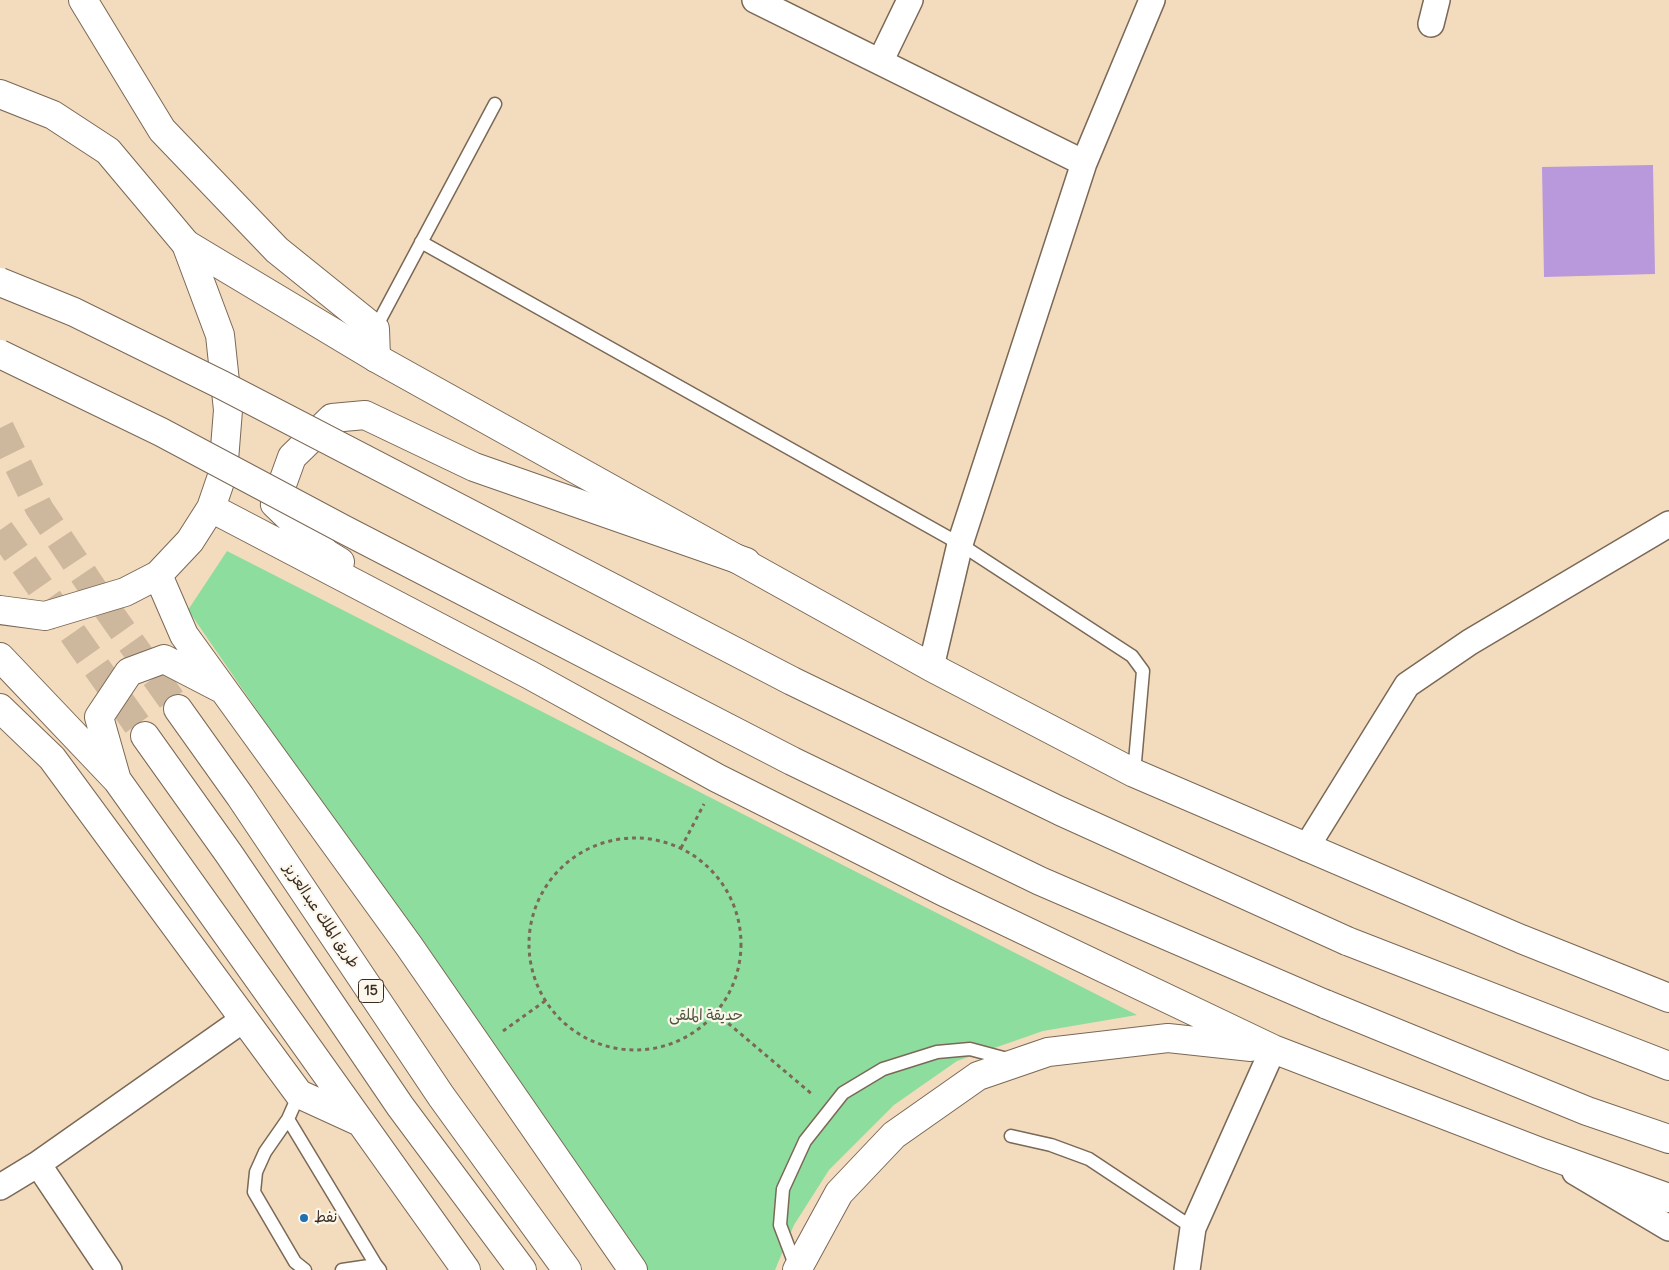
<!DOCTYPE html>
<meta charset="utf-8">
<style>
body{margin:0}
canvas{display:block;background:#f3dcbd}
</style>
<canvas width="1669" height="1270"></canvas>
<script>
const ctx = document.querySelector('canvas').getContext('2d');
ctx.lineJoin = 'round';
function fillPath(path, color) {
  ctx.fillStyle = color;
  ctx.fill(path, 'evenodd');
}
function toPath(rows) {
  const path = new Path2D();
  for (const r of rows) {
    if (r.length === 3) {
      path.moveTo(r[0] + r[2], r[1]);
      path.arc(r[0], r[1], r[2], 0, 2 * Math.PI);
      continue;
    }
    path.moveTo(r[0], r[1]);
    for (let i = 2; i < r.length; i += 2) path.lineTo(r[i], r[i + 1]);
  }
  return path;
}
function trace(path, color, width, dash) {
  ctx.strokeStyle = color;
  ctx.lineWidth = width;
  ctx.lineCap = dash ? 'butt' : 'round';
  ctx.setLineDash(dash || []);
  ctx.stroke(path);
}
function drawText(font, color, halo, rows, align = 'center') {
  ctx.font = font + ' Delius,"Playpen Sans Arabic",sans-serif';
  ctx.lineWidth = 4.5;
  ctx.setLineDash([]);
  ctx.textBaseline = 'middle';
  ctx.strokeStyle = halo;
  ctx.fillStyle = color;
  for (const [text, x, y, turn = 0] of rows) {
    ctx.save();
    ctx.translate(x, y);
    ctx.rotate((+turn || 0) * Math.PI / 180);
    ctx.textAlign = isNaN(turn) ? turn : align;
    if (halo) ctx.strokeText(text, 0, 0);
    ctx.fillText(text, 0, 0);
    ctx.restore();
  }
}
fillPath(toPath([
 [227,551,1137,1015,1043,1031,957,1061,894,1105,829,1170,794,1225,775,1270,642,1270,188,610]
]), '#8dde9e');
fillPath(toPath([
 [1653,165,1655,274,1544,277,1542,167]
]), '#b998dc');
trace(toPath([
 [0,428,39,508,98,596,178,709],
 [0,530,145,736]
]), '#ceb89d', 28, [28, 14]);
const service = toPath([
 [421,242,960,544,1132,656,1143,671,1134,773],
 [375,329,495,104],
 [299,1094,288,1119,265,1152,256,1172,254,1192,295,1262,305,1270],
 [288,1119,376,1265],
 [1011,1136,1051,1145,1089,1159,1193,1228],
 [796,1267,780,1225,783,1189,805,1141,843,1093,883,1069,937,1052,970,1049,1011,1060],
 [342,1270,376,1265,380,1270]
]);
const minor = toPath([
 [755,0,1084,163],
 [1431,24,1437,0],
 [880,62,910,0],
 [931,667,960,544,1084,163,1152,0],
 [1306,848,1407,685,1470,642,1669,524],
 [38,1164,109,1270],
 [1575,1172,1669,1228],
 [0,1187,38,1164,244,1019],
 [1187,1270,1193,1228,1273,1049]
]);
const tertiary = toPath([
 [186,244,376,358,931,667,1134,773,1521,939,1669,998]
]);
const secondary = toPath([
 [83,0,162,130,277,250,375,329,376,358],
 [0,94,53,115,108,151,186,244,220,335,228,410,223,473,211,508,190,541,158,575,125,592,45,616,0,610],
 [211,508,530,675,717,778,944,892,1273,1049,1543,1153,1669,1198],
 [340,562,327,554,275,504,292,457,332,418,365,415,474,467,746,562],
 [158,575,184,635,409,946,633,1270],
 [0,657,117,780,466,1270],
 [0,708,52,758,299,1094,358,1121],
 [116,777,99,717,129,672,164,659,220,688],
 [797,1270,839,1193,894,1135,978,1076,1048,1052,1168,1038,1251,1047]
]);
const primary = toPath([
 [1347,941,1669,1066],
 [1325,1004,1587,1111,1669,1139]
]);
const trunk = toPath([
 [178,709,240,796,441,1096,567,1270],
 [145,736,229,854,400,1106,522,1270]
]);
trace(service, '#7b6856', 15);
trace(minor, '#7b6856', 28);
trace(tertiary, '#7b6856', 30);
trace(secondary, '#7b6856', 30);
trace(primary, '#7b6856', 30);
trace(trunk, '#7b6856', 30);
trace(toPath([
 [635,944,106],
 [681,848,704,804],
 [716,1013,813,1095],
 [503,1031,545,1001]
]), '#7b6856', 3, [4, 4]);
trace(service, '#fff', 12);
trace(minor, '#fff', 25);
trace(tertiary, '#fff', 28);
trace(secondary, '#fff', 28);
trace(primary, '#fff', 28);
trace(trunk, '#fff', 28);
const primaryBridge = toPath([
 [0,282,74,312,222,385,792,681,1060,811,1347,941],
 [0,354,161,432,343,529,792,761,1040,881,1325,1004]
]);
trace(primaryBridge, '#7b6856', 30, []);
trace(primaryBridge, '#fff', 28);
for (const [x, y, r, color] of [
 [304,1218,5,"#1f6fb2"]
]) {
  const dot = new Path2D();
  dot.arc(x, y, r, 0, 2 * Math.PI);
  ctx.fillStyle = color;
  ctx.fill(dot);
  trace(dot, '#fbf7ec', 2);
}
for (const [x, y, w] of [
 [371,991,25]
]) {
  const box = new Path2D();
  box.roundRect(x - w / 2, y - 11.5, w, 23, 4);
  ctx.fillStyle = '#fbf7ec';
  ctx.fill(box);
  trace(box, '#3b2a1e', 1);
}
drawText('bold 14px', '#3b2a1e', null, [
 ["15",371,991]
]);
drawText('15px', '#3b2a1e', '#fbf7ec', [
 ["طريق الملك عبدالعزيز",321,916,56]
]);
drawText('15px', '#50573e', '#fbf7ec', [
 ["حديقة الملقى",706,1016]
]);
drawText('15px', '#3b2a1e', '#fbf7ec', [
 ["نفط",314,1218]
], 'left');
</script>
